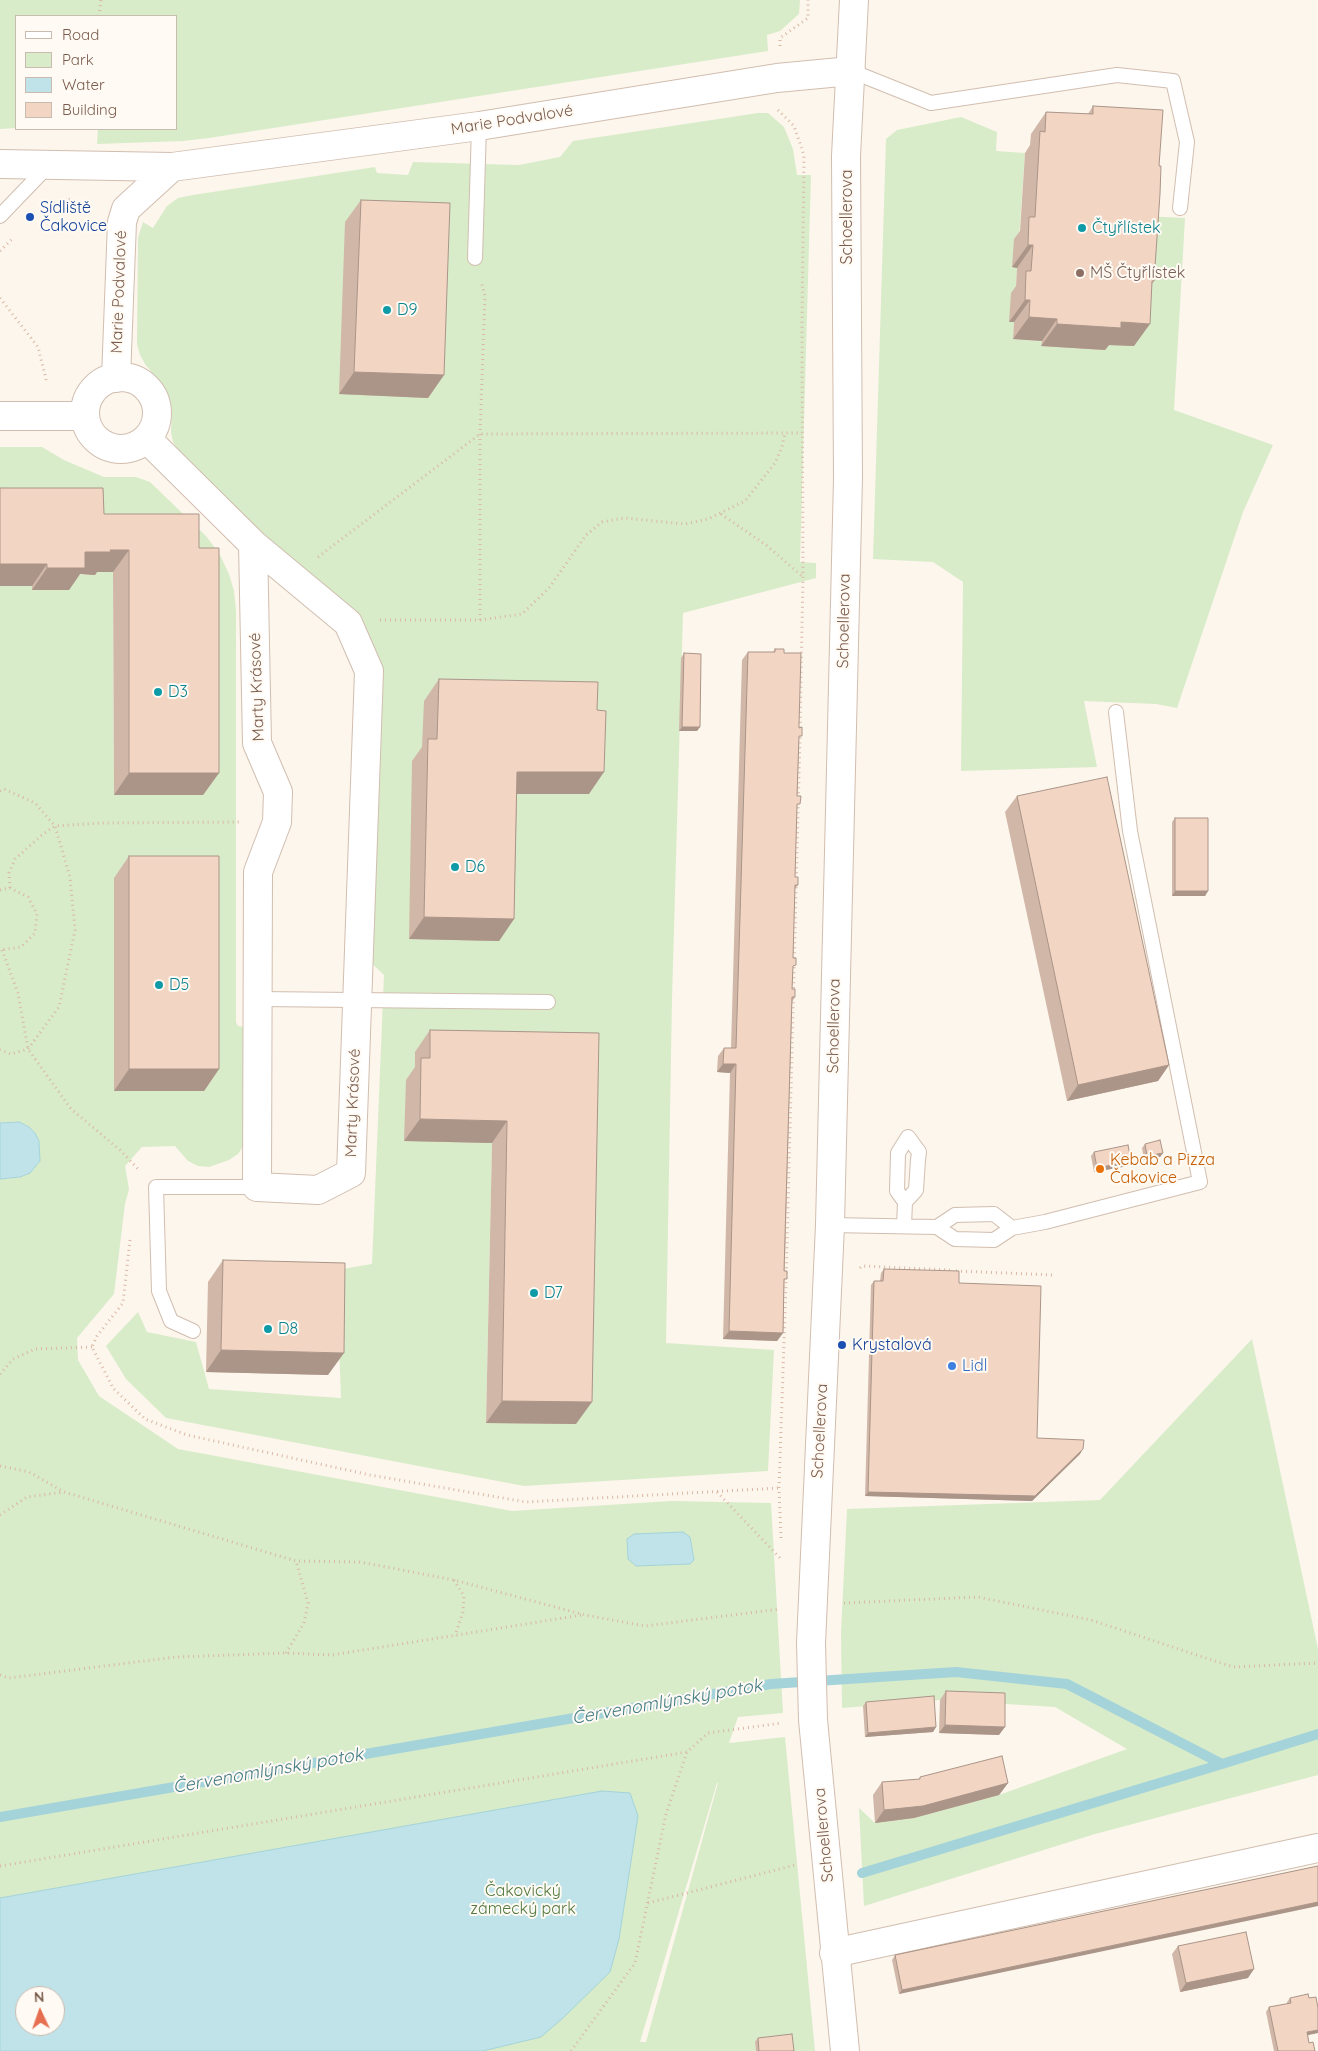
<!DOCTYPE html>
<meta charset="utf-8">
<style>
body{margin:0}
#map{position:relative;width:1318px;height:2051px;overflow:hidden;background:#fdf6ec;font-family:Quicksand,sans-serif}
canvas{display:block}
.legend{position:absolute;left:15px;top:15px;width:162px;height:115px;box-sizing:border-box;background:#fffaf3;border:1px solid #cabbb1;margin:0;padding:6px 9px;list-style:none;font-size:15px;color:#7a5c4d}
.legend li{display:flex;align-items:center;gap:10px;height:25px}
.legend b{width:25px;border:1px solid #cabbb1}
.north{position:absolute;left:15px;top:1986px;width:50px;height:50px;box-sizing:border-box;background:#fffaf3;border:1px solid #cabbb1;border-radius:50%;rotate:357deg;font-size:14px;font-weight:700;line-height:20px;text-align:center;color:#7a5c4d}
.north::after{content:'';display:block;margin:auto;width:18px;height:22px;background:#e76f51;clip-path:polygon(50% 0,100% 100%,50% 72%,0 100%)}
</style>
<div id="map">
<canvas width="1318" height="2051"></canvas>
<ul class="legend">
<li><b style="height:6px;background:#fff"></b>Road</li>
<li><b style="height:14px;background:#d8ecc9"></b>Park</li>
<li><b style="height:14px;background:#bfe3e8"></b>Water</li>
<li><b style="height:14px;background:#f3d5c3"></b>Building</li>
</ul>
<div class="north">N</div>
</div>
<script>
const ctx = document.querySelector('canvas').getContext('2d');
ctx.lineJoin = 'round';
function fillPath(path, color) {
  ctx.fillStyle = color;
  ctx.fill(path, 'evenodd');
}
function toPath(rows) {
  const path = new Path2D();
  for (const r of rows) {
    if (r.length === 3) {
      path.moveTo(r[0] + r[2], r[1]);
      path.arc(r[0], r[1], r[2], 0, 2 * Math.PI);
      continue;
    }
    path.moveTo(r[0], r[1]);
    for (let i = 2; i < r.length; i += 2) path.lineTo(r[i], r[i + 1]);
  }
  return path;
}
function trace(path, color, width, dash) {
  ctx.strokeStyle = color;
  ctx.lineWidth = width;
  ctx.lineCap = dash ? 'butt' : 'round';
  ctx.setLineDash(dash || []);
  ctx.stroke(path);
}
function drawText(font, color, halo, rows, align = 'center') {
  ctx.font = font + ' Quicksand,sans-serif';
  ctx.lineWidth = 4;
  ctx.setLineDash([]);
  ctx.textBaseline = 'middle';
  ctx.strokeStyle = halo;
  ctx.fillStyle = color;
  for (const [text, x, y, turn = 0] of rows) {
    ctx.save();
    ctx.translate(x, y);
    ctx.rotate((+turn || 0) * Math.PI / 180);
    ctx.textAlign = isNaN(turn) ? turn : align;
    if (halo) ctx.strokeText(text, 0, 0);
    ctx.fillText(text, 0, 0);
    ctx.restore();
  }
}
fillPath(toPath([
 [0,0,800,0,799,14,780,31,767,35,768,51,209,138,183,141,97,144,98,129,176,129,176,16,16,16,16,128,0,129],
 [758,113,768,113,784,127,793,149,797,175,811,175,800,562,816,563,816,578,683,613,672,999,666,1343,774,1350,768,1471,524,1486,166,1418,126,1379,106,1346,138,1312,147,1332,196,1342,209,1389,341,1398,336,1270,372,1264,384,975,369,961,361,630,179,451,173,442,171,432,172,410,170,400,166,390,145,364,140,355,137,344,138,238,143,222,153,228,167,206,178,198,193,195,375,167,377,173,408,175,413,162,519,165,560,157,573,141],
 [584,1055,486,1422,492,1143,414,1080],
 [961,117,997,132,996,151,1025,153,1019,239,1012,267,1017,268,1013,339,1042,341,1041,346,1105,350,1144,216,1185,218,1174,410,1273,445,1243,512,1177,708,1156,704,1084,701,1097,767,961,771,963,582,933,562,873,559,886,139,897,130],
 [0,447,42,447,64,460,104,477,136,477,150,482,206,536,219,553,229,574,234,591,236,610,236,1022,238,1026,246,1027,244,1145,238,1154,229,1160,209,1167,198,1166,188,1161,175,1146,142,1147,125,1166,129,1189,125,1204,114,1294,77,1338,78,1360,99,1396,178,1449,512,1511,671,1501,771,1503,783,1713,738,1717,729,1743,785,1737,815,2051,790,2051,755,2042,756,2051,0,2051,0,1179,20,1177,30,1173,40,1161,39,1141,35,1133,29,1127,19,1122,0,1123,0,586,32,586,32,590,69,590,69,574,95,575,95,572,113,572,114,795,203,794,203,570,0,510],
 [718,1783,646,2042,640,2042,717,1783],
 [25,1996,55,1996,55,2026,25,2026],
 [1252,1339,1318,1649,1318,1775,1095,1834,864,1906,859,1808,875,1823,914,1818,999,1795,1127,1749,1055,1707,940,1700,842,1708,841,1632,847,1509,1100,1500]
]), '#d8ecc9');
const water = toPath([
 [19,1122,29,1127,35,1133,39,1141,40,1161,30,1173,20,1177,0,1179,0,1123,19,1122],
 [683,1532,690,1537,694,1560,690,1564,636,1566,628,1559,627,1539,634,1534,683,1532],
 [602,1791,630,1793,638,1816,619,1939,610,1972,563,2018,541,2037,483,2051,0,2051,0,1898,602,1791],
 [25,1996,55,1996,55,2026,25,2026,25,1996]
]);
fillPath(water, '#bfe3e8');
trace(water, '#a5d3da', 1);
trace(toPath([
 [0,1817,771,1684,956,1672,1067,1684,1222,1764,1318,1734],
 [862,1873,1222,1764]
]), '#a5d3da', 10);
const service = toPath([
 [851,71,931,103,1117,75,1173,81,1187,142,1180,208],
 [0,216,48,166],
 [475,258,479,126],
 [258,999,548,1002],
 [830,1225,937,1227,955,1239,994,1240,1012,1228,1045,1222,1200,1182,1130,831,1116,712],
 [904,1226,905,1202,897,1191,898,1153,908,1137,919,1152,918,1160,916,1190,905,1202],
 [937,1227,955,1215,994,1214,1012,1228],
 [193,1331,171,1321,159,1291,156,1187,257,1187]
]);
const minor = toPath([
 [0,164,172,167,479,126,777,78,851,71],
 [121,413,36],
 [116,378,122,222,126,209,172,167],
 [0,416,85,416],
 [147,439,253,544,348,623,369,671,351,1173,318,1190,257,1187,258,872,277,822,278,792,257,743,253,544],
 [834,1953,1318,1848]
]);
const tertiary = toPath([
 [845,2051,813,1720,811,1643,830,1225,848,478,846,156,854,0]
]);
trace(service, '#d1beb0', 16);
trace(minor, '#d1beb0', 30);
trace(tertiary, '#d1beb0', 30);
trace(toPath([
 [99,16,101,0],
 [780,46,780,38,808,18,808,0],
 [778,110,794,126,804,155,802,325,803,577,800,731],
 [45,207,70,199],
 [0,251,12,239],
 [0,298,38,347,47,383],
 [721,514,766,545,802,576],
 [318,557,480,434,802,433],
 [380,620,480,620,522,614,549,588,586,535,602,522,624,518,685,524,708,519,745,501,775,463,782,447,785,433],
 [480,620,480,434,485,296,481,281],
 [0,791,4,789,35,803,55,826,70,877,75,930,59,1007,28,1049,11,1054,0,1050],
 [10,888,9,873,15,859,43,834,55,826,100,823,242,822],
 [0,890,10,888,28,897,37,914,35,933,21,947,1,950],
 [2,950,18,993,28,1049,71,1109,120,1150,139,1170],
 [130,1240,123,1303,97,1336,92,1347,113,1388,145,1419,187,1435,370,1475,526,1502,779,1488],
 [860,1268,862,1266,950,1270],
 [956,1271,1053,1275],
 [0,1374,13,1359,35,1349,92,1347],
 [0,1466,29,1472,64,1492,296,1561,360,1562,454,1580,585,1615,645,1626,780,1609],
 [717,1492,782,1560],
 [0,1515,27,1497,64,1492],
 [781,1538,779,1488,786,1284,800,737],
 [454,1580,464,1596,463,1612,455,1636],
 [844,1603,978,1597,1091,1620,1233,1667,1318,1663],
 [286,1653,304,1623,308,1603,296,1561],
 [0,1675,9,1678,176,1657,286,1653,332,1655,582,1615],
 [0,1866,687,1752,708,1733,782,1723],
 [648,1903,795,1865],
 [571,2051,635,1963,666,1814,687,1752]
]), '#d9b8a5', 3, [1, 4]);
trace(service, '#fff', 14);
trace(minor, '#fff', 28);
trace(tertiary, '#fff', 28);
fillPath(toPath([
 [1093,106,1159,166,1154,281,1152,284,1134,346,1109,345,1105,350,1041,346,1042,341,1013,339,1014,322,1009,322,1011,293,1016,286,1017,268,1012,267,1014,239,1020,231,1025,153,1030,145,1031,134,1046,112,1088,114],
 [361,200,444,375,428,398,339,394,345,222],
 [0,488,104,514,199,548,219,773,203,795,114,795,113,572,97,572,95,575,80,574,69,590,32,590,32,586,0,586],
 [775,649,784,653,799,740,795,877,798,885,795,889,792,989,795,997,792,1002,783,1333,777,1341,723,1339,730,1073,717,1072,718,1056,724,1048,731,1048,742,660,748,652,773,652],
 [684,653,700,727,697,731,679,731,681,658],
 [439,679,589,794,517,794,514,919,499,941,409,939,412,761,422,747,424,701],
 [1017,796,1169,1065,1158,1081,1067,1101,1005,812],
 [1175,818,1208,891,1205,896,1172,896,1172,822],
 [129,856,219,1069,204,1091,114,1091,114,878],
 [430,1030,599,1033,576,1424,486,1423,492,1143,404,1141,406,1080,415,1067,415,1052],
 [1145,1144,1163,1153,1160,1157,1144,1160,1142,1148],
 [1094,1152,1131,1161,1128,1166,1094,1172,1091,1156],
 [223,1260,328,1375,206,1372,208,1282],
 [884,1269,959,1283,1037,1438,1080,1454,1032,1501,865,1496,871,1285,874,1281,880,1281,881,1273],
 [946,1691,999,1735,939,1733,940,1700],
 [866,1702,936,1727,933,1732,865,1737,863,1706],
 [920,1777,1008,1783,999,1795,914,1818,875,1823,873,1795,882,1782,919,1779],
 [1318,1866,899,1994,892,1960,895,1955],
 [1178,1946,1248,1978,1180,1992,1172,1954],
 [1290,1998,1308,2035,1309,2043,1315,2051,1274,2051,1266,2012,1269,2007,1287,2004,1287,2002],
 [758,2038,794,2051,756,2051,755,2042]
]), '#d1b7a8');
fillPath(toPath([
 [1028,245,1033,245,1017,268,1012,267],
 [1025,300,1030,300,1014,322,1009,322],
 [1029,317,1057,319,1042,341,1013,339],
 [1121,322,1150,324,1134,346,1109,345,1105,350,1041,346,1057,324],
 [354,372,444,375,428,398,339,394],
 [110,550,129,550,113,572,97,572,95,575,80,574,69,590,32,590,47,568,85,552],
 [0,564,47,564,32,586,0,586],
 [682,727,700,727,697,731,679,731],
 [517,772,604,772,589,794,502,794],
 [129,773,219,773,203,795,114,795],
 [1175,891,1208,891,1205,896,1172,896],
 [424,917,514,919,499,941,409,939],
 [723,1064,736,1064,730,1073,717,1072],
 [1169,1065,1158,1081,1067,1101,1078,1085],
 [129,1069,219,1069,204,1091,114,1091],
 [420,1119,507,1121,492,1143,404,1141],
 [1163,1153,1160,1157,1144,1160,1147,1156],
 [1131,1161,1128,1166,1094,1172,1097,1168],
 [729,1331,783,1333,777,1341,723,1339],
 [221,1350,344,1353,328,1375,206,1372],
 [502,1401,592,1402,576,1424,486,1423],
 [1083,1449,1080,1454,1032,1501,865,1496,868,1492],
 [945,1725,1005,1727,999,1735,939,1733],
 [936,1727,933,1732,865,1737,868,1733],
 [1008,1783,999,1795,914,1818,875,1823,884,1810],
 [1318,1902,1318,1906,899,1994,902,1990],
 [1254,1969,1248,1978,1180,1992,1186,1983],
 [1318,2030,1318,2033,1304,2036,1307,2032]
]), '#aa9588');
const building = toPath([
 [1093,106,1163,110,1159,166,1161,166,1160,194,1154,281,1152,281,1150,324,1121,322,1121,328,1057,324,1057,319,1029,317,1030,300,1025,300,1026,271,1031,271,1033,245,1028,245,1029,217,1035,217,1040,131,1045,132,1046,112,1093,114,1093,106],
 [361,200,450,203,444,375,354,372,361,200],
 [0,488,103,488,104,514,199,514,199,548,219,548,219,773,129,773,129,550,110,550,111,552,85,552,85,568,47,568,47,564,0,564,0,488],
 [775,649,784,649,784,653,801,653,799,725,799,728,802,727,802,736,799,736,797,796,801,796,800,804,797,804,797,806,795,877,798,877,798,885,795,885,793,958,796,958,796,965,793,966,792,989,795,989,795,997,792,997,784,1271,787,1271,787,1279,784,1279,783,1333,729,1331,736,1064,723,1064,724,1048,736,1048,748,652,775,652,775,649],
 [684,653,701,654,700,727,682,727,684,653],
 [439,679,598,682,597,710,606,711,604,772,517,772,514,919,424,917,428,739,437,739,439,679],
 [1107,777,1169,1065,1078,1085,1017,796,1107,777],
 [1175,818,1208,818,1208,891,1175,891,1175,818],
 [129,856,219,856,219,1069,129,1069,129,856],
 [430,1030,599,1033,592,1402,502,1401,507,1121,420,1119,421,1058,430,1058,430,1030],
 [1160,1140,1163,1153,1147,1156,1145,1144,1160,1140],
 [1128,1145,1131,1161,1097,1168,1094,1152,1128,1145],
 [223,1260,345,1263,344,1353,221,1350,223,1260],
 [884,1269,959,1271,959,1283,1041,1286,1037,1438,1084,1440,1083,1449,1035,1496,868,1492,874,1281,883,1281,884,1269],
 [946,1691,1005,1693,1005,1727,945,1725,946,1691],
 [934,1696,936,1727,868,1733,866,1702,934,1696],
 [1002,1756,1008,1783,923,1806,884,1810,882,1782,920,1779,920,1777,1002,1756],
 [1318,1866,1318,1902,902,1990,895,1955,1318,1866],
 [1246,1932,1254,1969,1186,1983,1178,1946,1246,1932],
 [1308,1994,1309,1998,1316,1997,1318,2008,1318,2030,1307,2032,1309,2043,1313,2042,1315,2051,1278,2051,1269,2007,1291,2003,1290,1998,1308,1994],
 [792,2034,794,2051,759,2051,758,2038,792,2034]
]);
fillPath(building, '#f3d5c3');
trace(building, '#aa9588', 1);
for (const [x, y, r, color] of [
 [30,217,5,"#1a4fb4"],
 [1082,228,5,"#0f9aa8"],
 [1080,273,5,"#8d6e63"],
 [387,310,5,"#0f9aa8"],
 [158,692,5,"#0f9aa8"],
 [455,867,5,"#0f9aa8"],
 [159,985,5,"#0f9aa8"],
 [1100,1169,5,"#e8710a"],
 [534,1293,5,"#0f9aa8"],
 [268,1329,5,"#0f9aa8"],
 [842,1345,5,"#1a4fb4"],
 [952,1366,5,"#3f7fe0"]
]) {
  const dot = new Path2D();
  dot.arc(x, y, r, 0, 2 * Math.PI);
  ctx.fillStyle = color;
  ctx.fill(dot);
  trace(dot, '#fffaf3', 2);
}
drawText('16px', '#7a5c4d', '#fffaf3', [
 ["Marie Podvalové",512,120,-9],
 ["Schoellerova",847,217,-90],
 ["Marie Podvalové",119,292,-88],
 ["Schoellerova",844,621,-89],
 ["Marty Krásové",257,687,-92],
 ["Schoellerova",834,1026,-89],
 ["Marty Krásové",353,1103,-88],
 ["Schoellerova",820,1431,-87],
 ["Schoellerova",824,1835,-95]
]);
drawText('16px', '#164399', '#fffaf3', [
 ["Sídliště",40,208],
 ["Čakovice",40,226],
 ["Krystalová",852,1345]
], 'left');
drawText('16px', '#0d838f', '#fffaf3', [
 ["Čtyřlístek",1092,228],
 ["D9",397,310],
 ["D3",168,692],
 ["D6",465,867],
 ["D5",169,985],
 ["D7",544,1293],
 ["D8",278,1329]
], 'left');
drawText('16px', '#785e54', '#fffaf3', [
 ["MŠ Čtyřlístek",1090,273]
], 'left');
drawText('16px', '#c56008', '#fffaf3', [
 ["Kebab a Pizza",1110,1160],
 ["Čakovice",1110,1178]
], 'left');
drawText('16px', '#366cbe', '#fffaf3', [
 ["Lidl",962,1366]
], 'left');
drawText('16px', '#537a41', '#fffaf3', [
 ["Čakovický",523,1891],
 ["zámecký park",523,1909]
]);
drawText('italic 18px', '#437c86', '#fffaf3', [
 ["Červenomlýnský potok",667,1702,-10],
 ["Červenomlýnský potok",268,1771,-10]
]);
</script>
